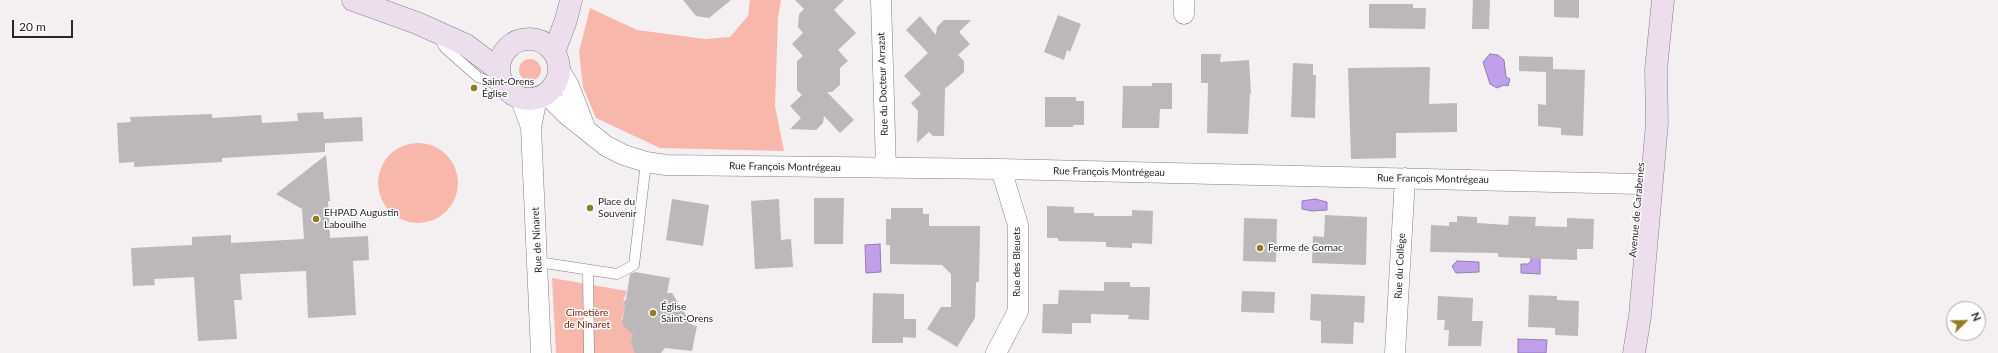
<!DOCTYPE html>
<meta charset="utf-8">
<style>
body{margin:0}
#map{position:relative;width:1998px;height:353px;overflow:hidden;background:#f4f0f2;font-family:Lato,sans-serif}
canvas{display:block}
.north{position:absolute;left:1946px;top:301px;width:40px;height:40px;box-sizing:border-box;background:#fffefe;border:1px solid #a9a8a8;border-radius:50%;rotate:67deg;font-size:11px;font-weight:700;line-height:16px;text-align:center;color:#282627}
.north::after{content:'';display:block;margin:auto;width:14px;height:18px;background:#907e25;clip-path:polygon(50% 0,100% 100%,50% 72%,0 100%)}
.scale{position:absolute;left:12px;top:20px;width:61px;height:18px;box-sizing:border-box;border:2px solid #282627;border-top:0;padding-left:5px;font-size:12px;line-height:14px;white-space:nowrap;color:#282627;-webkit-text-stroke:3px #fffefe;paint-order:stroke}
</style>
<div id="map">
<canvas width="1998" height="353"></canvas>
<div class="north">N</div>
<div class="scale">20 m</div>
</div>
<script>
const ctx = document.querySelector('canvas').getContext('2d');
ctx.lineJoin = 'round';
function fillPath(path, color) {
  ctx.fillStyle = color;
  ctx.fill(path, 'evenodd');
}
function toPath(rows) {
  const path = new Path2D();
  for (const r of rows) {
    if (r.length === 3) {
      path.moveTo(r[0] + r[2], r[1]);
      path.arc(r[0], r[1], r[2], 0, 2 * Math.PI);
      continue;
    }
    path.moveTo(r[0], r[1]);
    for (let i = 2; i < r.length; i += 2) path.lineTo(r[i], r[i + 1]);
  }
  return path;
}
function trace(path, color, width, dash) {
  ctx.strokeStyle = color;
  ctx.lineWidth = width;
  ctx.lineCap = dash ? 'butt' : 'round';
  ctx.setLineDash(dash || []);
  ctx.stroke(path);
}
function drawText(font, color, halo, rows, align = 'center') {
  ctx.font = font + ' Lato,sans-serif';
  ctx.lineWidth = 3;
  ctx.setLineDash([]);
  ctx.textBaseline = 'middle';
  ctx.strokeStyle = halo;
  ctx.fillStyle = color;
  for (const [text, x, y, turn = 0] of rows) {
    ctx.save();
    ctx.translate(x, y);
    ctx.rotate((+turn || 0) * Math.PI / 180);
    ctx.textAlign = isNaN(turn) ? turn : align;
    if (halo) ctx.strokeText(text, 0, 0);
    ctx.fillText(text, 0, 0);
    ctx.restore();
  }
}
fillPath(toPath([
 [750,0,781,0,778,18,775,106,784,151,660,148,596,118,583,87,579,52,590,8,637,30,705,39,730,37,748,16],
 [530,70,11],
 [418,183,40],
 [552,278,627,291,623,302,625,305,622,319,620,320,635,322,636,353,556,353]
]), '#f7b7ab');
const water = toPath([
 [1490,54,1498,55,1504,60,1506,77,1510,79,1508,86,1504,85,1497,88,1490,84,1483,62,1490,54],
 [1315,199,1327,202,1327,210,1312,211,1302,209,1302,201,1315,199],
 [880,244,881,272,866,273,865,245,880,244],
 [1531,255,1540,255,1540,274,1521,273,1521,264,1528,264,1531,261,1531,255],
 [1457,261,1479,262,1479,272,1456,273,1452,266,1457,261],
 [1518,339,1547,340,1546,353,1518,353,1518,339]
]);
fillPath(water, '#c0a0eb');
trace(water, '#927bb0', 1);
fillPath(toPath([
 [683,0,731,0,709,18,696,16],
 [795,0,844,0,834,10,856,33,838,50,848,61,840,68,840,85,832,92,827,92,854,120,840,133,824,116,823,123,816,130,790,129,801,118,790,106,802,95,797,90,797,61,803,56,792,44,803,33,798,27,799,14,804,9],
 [1473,0,1490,0,1489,29,1472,29],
 [1554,0,1579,0,1579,18,1554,17],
 [1369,4,1413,4,1413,8,1426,8,1425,29,1369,28],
 [1058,15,1081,24,1070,52,1067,50,1064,60,1044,52],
 [920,16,936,35,937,27,944,20,971,20,959,32,970,44,958,55,964,61,964,72,946,88,945,87,944,136,933,136,929,132,917,143,918,111,911,103,921,94,904,76,928,53,906,30],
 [1201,54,1221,54,1220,62,1249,60,1251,93,1250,94,1248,134,1207,133,1208,83,1201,83],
 [1519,56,1553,57,1553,69,1585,70,1583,136,1561,135,1561,128,1538,126,1538,104,1546,105,1546,72,1519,71],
 [1293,63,1313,64,1313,75,1316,75,1315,118,1291,117],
 [1430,67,1429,104,1457,103,1457,132,1396,133,1396,158,1351,159,1348,68],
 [1152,83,1172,83,1172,109,1160,109,1159,128,1122,128,1123,86,1152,86],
 [1045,97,1076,97,1076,101,1084,101,1084,125,1073,125,1073,127,1045,127],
 [323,112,324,119,362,117,363,141,325,143,325,152,222,158,222,162,134,167,134,162,119,163,117,123,131,122,130,117,212,114,212,118,261,115,262,123,298,121,297,113],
 [326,155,330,201,328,201,330,238,368,236,369,260,353,261,356,315,308,318,306,271,240,274,242,300,234,300,237,339,198,341,194,277,154,279,155,285,133,286,131,248,192,245,192,237,231,235,231,243,304,239,302,209,276,194],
 [814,198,844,198,843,244,814,244],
 [672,199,709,205,703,246,666,240],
 [779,199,781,240,791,239,793,267,755,269,751,201],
 [1047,206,1074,207,1074,213,1094,213,1094,216,1132,216,1132,210,1153,211,1152,244,1132,243,1132,248,1106,247,1106,242,1058,241,1058,238,1047,238],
 [891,208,923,208,923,214,929,214,929,226,980,226,979,282,976,282,975,318,957,347,927,329,941,307,951,307,951,274,942,265,890,264,890,245,886,245,886,219,891,219],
 [1325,215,1367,217,1366,265,1312,263,1313,236,1324,237],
 [1457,216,1477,217,1477,223,1508,225,1509,216,1536,217,1535,226,1567,227,1567,218,1594,219,1593,249,1577,249,1577,260,1498,257,1498,253,1430,252,1431,225,1449,226,1449,222,1457,222],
 [1244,218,1277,219,1276,262,1243,261],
 [635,272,670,278,667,293,672,293,692,325,697,326,692,351,665,348,661,353,635,353,631,343,633,333,629,332,622,323,625,305,623,302,626,300,630,274],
 [1104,282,1130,282,1130,287,1150,287,1149,320,1128,319,1129,315,1091,314,1091,323,1072,323,1072,334,1042,333,1043,304,1058,304,1059,290,1104,291],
 [1242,291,1275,292,1274,313,1241,312],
 [873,293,904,294,904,319,916,319,916,338,903,337,903,343,872,343],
 [1311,294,1365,296,1364,323,1354,322,1353,344,1321,343,1321,321,1310,320],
 [1529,295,1557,296,1557,300,1579,301,1578,336,1555,335,1555,328,1528,327],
 [1438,296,1473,298,1472,321,1483,321,1481,346,1448,346,1449,330,1444,330,1445,320,1437,320]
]), '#bcb7b8');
const lane = toPath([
 [438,36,445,48,478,77,495,84,502,80],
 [538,262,617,274,634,265,646,162],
 [588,270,589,353]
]);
const street = toPath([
 [881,0,886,168],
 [1184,0,1184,14],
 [559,69,569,86,586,130],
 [546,94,566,114,606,146,624,155,646,162,666,165,1001,169,1639,184],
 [520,97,531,127],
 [537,98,531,127,541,353],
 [996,353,1018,311,1018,225,1001,169],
 [1395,353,1405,178]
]);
const secondary = toPath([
 [353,0,417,23,466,45,499,70],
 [529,69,30],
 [554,52,566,20,571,0],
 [1634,353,1640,316,1657,123,1656,69,1663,0]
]);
trace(lane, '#837f81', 11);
trace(street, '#837f81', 21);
trace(secondary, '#837f81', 23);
trace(lane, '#fff', 10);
trace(street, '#fff', 20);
trace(secondary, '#eddeee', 22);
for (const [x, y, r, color] of [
 [474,88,4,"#907e25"],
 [590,208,4,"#907e25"],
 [316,219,4,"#907e25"],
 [1260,248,4,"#907e25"],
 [653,313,4,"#907e25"]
]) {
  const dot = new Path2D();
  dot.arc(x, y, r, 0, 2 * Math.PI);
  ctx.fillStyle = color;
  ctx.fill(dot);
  trace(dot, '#fffefe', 1.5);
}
drawText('10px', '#282627', '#fffefe', [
 ["Saint-Orens",482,82],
 ["Église",482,94],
 ["Place du",598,202],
 ["Souvenir",598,214],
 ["EHPAD Augustin",324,213],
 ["Labouilhe",324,225],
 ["Ferme de Cornac",1268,248],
 ["Église",661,307],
 ["Saint-Orens",661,319]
], 'left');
drawText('10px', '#282627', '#fffefe', [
 ["Rue du Docteur Arrazat",883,84,-92],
 ["Rue François Montrégeau",785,167,1],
 ["Rue François Montrégeau",1109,172,1],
 ["Rue François Montrégeau",1433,179,1],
 ["Avenue de Carabenes",1637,210,-85],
 ["Rue de Ninaret",537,240,-93],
 ["Rue des Bleuets",1017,262,-90],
 ["Rue du Collège",1400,266,-87]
]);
drawText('10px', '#7b1506', '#fffefe', [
 ["Cimetière",587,313],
 ["de Ninaret",587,325]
]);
</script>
